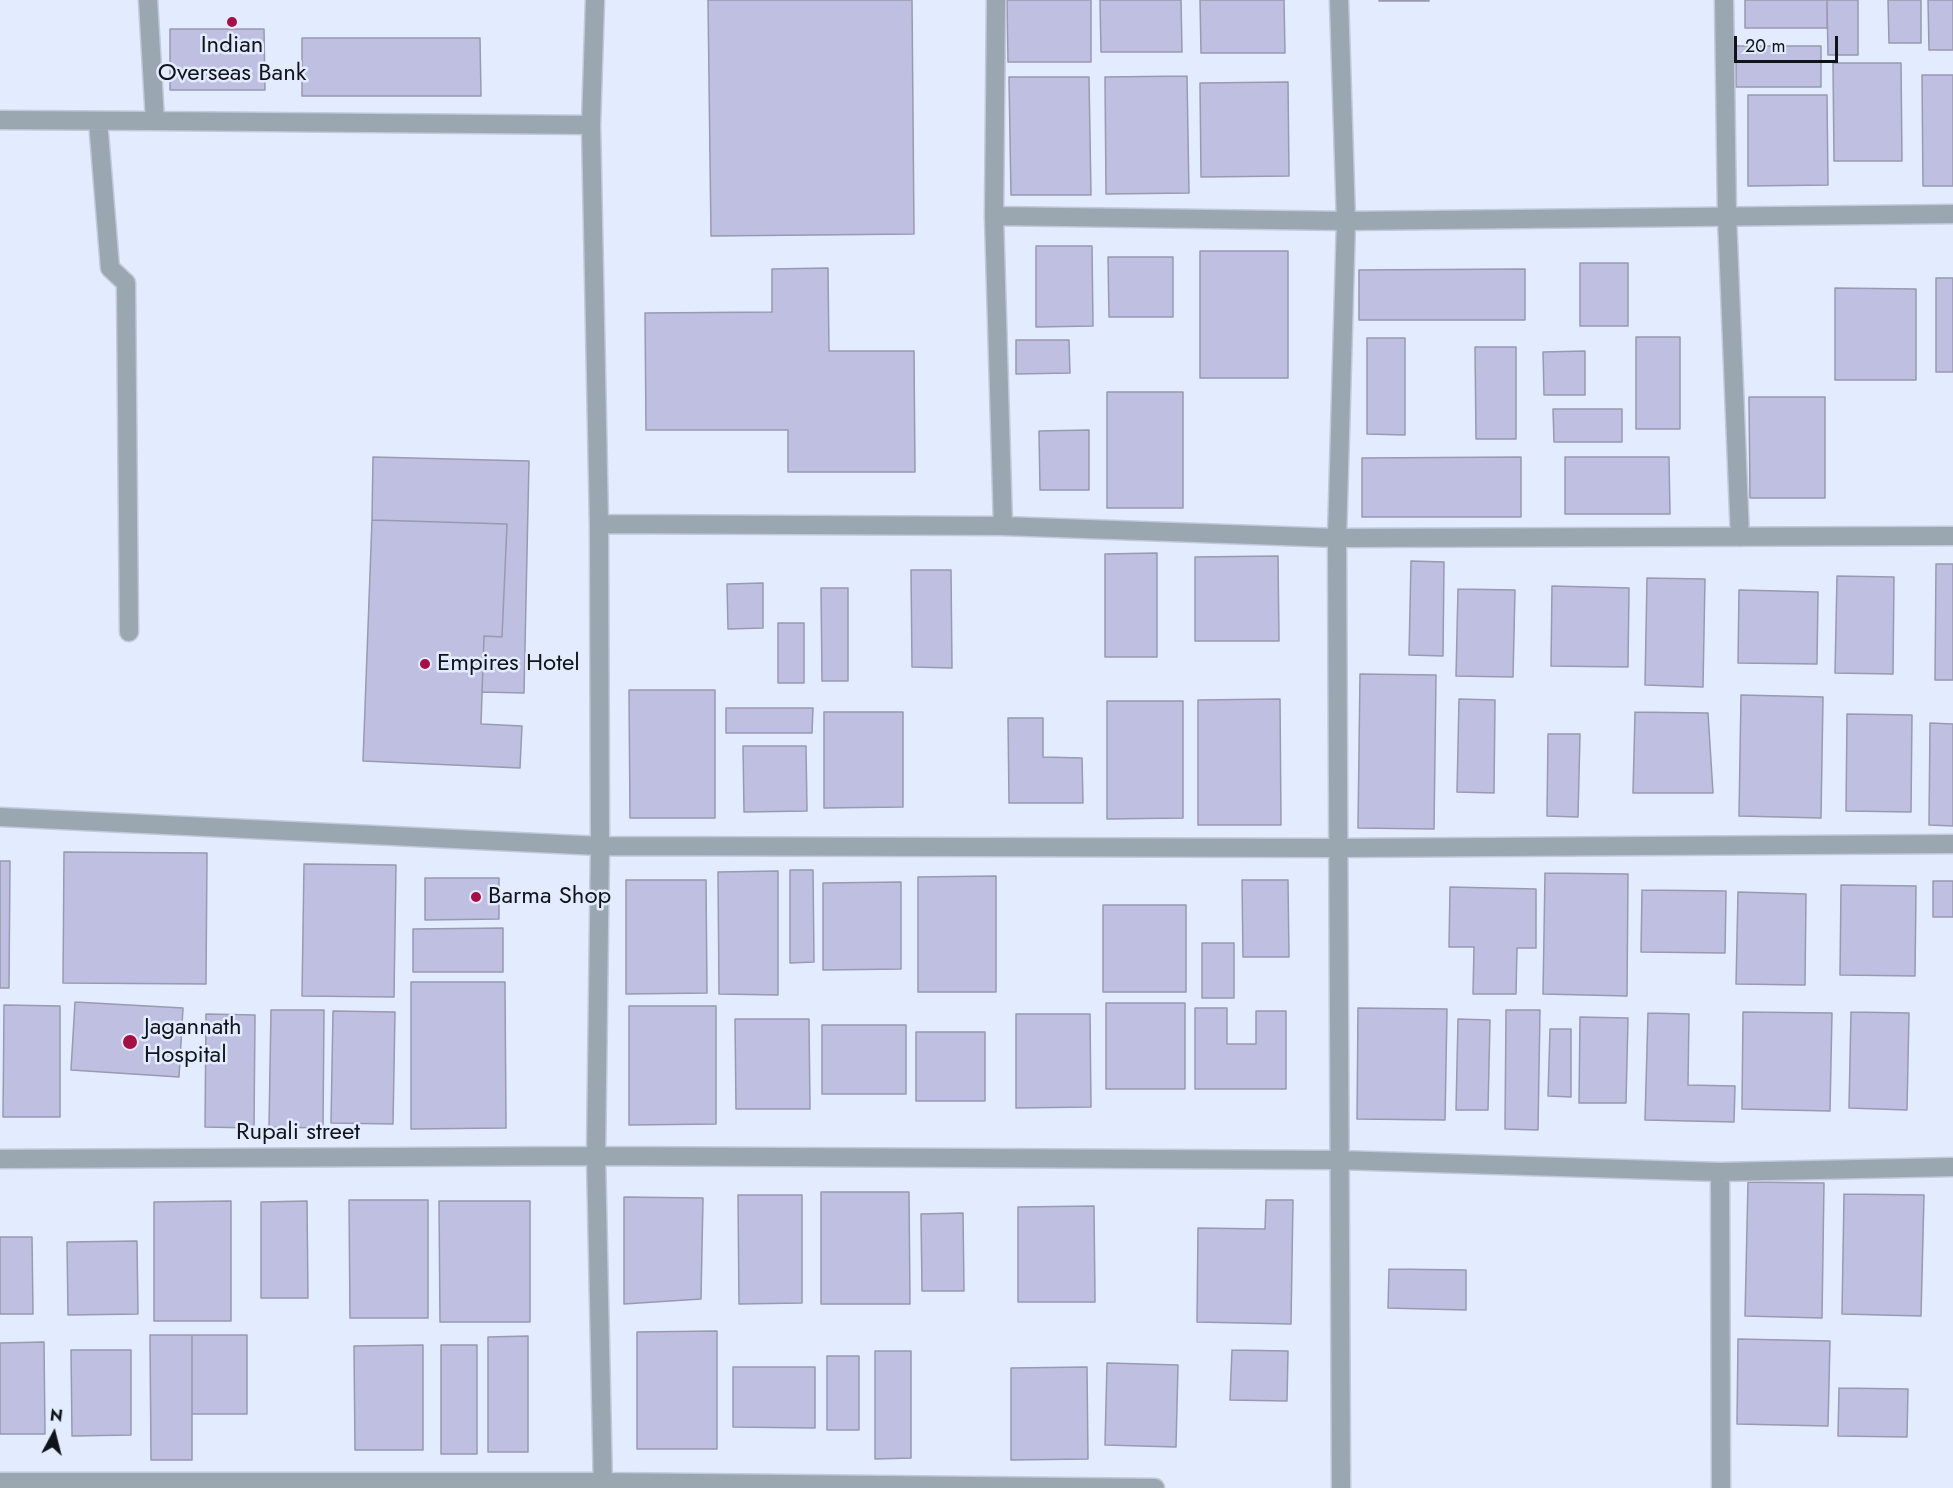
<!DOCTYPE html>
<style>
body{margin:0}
#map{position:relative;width:1953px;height:1488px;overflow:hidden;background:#e3ecfe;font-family:Jost,sans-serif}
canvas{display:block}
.north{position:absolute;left:24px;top:1404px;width:60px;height:60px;-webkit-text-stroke:4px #e3ecfe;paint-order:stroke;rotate:7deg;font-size:16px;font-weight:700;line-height:24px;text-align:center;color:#0f131a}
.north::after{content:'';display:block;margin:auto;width:21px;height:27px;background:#0f131a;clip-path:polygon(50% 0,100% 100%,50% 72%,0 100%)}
.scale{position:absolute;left:1734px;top:36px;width:104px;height:27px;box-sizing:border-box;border:3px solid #0f131a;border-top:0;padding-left:8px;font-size:18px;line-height:21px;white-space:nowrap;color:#0f131a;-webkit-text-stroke:4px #e3ecfe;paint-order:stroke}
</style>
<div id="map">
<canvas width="1953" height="1488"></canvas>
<div class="north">N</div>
<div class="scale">20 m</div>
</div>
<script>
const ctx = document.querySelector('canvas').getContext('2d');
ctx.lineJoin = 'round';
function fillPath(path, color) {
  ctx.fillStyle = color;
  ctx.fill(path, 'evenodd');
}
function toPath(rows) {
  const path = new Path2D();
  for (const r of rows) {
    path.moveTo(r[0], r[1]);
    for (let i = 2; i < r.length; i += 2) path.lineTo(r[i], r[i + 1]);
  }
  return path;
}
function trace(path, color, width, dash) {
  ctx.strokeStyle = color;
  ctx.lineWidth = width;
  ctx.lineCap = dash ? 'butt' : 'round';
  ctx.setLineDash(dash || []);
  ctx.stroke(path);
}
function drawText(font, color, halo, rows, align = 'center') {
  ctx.font = font + ' Jost,sans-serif';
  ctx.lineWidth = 5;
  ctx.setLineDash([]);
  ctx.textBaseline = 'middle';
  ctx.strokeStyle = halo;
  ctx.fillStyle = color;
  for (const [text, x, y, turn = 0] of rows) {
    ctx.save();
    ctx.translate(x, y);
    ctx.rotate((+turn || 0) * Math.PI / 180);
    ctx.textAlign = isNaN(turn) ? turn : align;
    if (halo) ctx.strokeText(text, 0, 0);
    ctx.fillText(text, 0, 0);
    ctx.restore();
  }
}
const building = toPath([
 [708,0,912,0,914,234,711,236,708,0],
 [1007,0,1091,0,1091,62,1008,62,1007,0],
 [1100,0,1181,0,1182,52,1101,52,1100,0],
 [1200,0,1284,0,1285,53,1201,53,1200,0],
 [1379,0,1429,0,1429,1,1379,1,1379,0],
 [1745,0,1827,0,1827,28,1745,28,1745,0],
 [1827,0,1858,0,1858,55,1828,55,1827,0],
 [1888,0,1921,0,1921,43,1889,43,1888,0],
 [1928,0,1953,0,1953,50,1929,50,1928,0],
 [170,29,264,29,265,90,170,90,170,29],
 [302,38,480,38,481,96,302,96,302,38],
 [1736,46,1821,46,1821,87,1736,87,1736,46],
 [1833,63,1901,63,1902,161,1834,161,1833,63],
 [1922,75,1953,75,1953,186,1923,186,1922,75],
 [1187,76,1189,193,1106,194,1105,77,1187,76],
 [1009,77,1089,77,1091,195,1011,195,1009,77],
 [1288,82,1289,176,1201,177,1200,83,1288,82],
 [1748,95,1827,95,1828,185,1748,186,1748,95],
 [1036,246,1092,246,1093,326,1036,327,1036,246],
 [1200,251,1288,251,1288,378,1200,378,1200,251],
 [1108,257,1173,257,1173,317,1109,317,1108,257],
 [1580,263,1628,263,1628,326,1580,326,1580,263],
 [828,268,829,351,914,351,915,472,788,472,788,430,646,430,645,313,772,312,772,269,828,268],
 [1525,269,1525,320,1359,320,1359,270,1525,269],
 [1936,278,1953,278,1953,372,1936,372,1936,278],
 [1835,288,1916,289,1916,380,1835,380,1835,288],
 [1636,337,1680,337,1680,429,1636,429,1636,337],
 [1367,338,1405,338,1405,435,1367,434,1367,338],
 [1016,340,1069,340,1070,373,1016,374,1016,340],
 [1475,347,1516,347,1516,439,1476,439,1475,347],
 [1585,351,1585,395,1544,395,1543,352,1585,351],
 [1107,392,1183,392,1183,508,1107,508,1107,392],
 [1749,397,1825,397,1825,498,1750,498,1749,397],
 [1553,409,1622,409,1622,442,1554,442,1553,409],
 [1089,430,1089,490,1040,490,1039,431,1089,430],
 [373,457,529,461,524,693,482,692,484,636,502,637,507,524,372,520,373,457],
 [1521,457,1521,517,1362,517,1362,458,1521,457],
 [1565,457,1669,457,1670,514,1565,514,1565,457],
 [372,520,507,524,502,637,484,636,481,724,522,726,520,768,363,761,372,520],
 [1157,553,1157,657,1105,657,1105,554,1157,553],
 [1278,556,1279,641,1195,641,1195,557,1278,556],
 [1411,561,1444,562,1443,656,1409,655,1411,561],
 [1936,564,1953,564,1953,680,1935,680,1936,564],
 [911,570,951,570,952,668,912,667,911,570],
 [1837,576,1894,577,1893,674,1835,673,1837,576],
 [1647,578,1705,579,1703,687,1645,685,1647,578],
 [763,583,763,628,728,629,727,584,763,583],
 [1552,586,1629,588,1628,667,1551,666,1552,586],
 [821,588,848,588,848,681,822,681,821,588],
 [1458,589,1515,590,1513,677,1456,676,1458,589],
 [1739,590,1818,592,1817,664,1738,663,1739,590],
 [778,623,804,623,804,683,778,683,778,623],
 [1360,674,1436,675,1434,829,1358,828,1360,674],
 [629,690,715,690,715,818,630,818,629,690],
 [1741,695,1823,697,1821,818,1739,816,1741,695],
 [1280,699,1281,825,1198,825,1198,700,1280,699],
 [1459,699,1495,700,1494,793,1457,792,1459,699],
 [1107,701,1183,701,1183,818,1107,819,1107,701],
 [726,708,813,708,812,733,726,733,726,708],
 [824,712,903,712,903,807,824,808,824,712],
 [1635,712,1708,713,1713,793,1633,793,1635,712],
 [1847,714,1912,715,1911,812,1846,811,1847,714],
 [1008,718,1043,718,1043,757,1082,758,1083,803,1009,803,1008,718],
 [1930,723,1953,724,1953,826,1929,825,1930,723],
 [1548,734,1580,734,1578,817,1547,816,1548,734],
 [743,746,806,746,807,811,744,812,743,746],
 [64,852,207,853,206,984,63,983,64,852],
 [0,861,10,861,9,988,0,988,0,861],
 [304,864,396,865,394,997,302,996,304,864],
 [790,870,813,870,814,962,790,963,790,870],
 [778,871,778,995,719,994,718,872,778,871],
 [1545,873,1628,874,1627,996,1543,994,1545,873],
 [996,876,996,992,918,992,918,877,996,876],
 [425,878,499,878,499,919,425,920,425,878],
 [626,880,706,880,707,993,626,994,626,880],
 [1242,880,1288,880,1289,957,1243,957,1242,880],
 [1933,881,1953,881,1953,917,1933,917,1933,881],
 [901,882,901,969,823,970,823,883,901,882],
 [1841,885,1916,886,1915,976,1840,975,1841,885],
 [1450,887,1536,889,1536,948,1517,948,1516,994,1473,994,1474,947,1449,947,1450,887],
 [1642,890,1726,891,1725,953,1641,952,1642,890],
 [1738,892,1806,894,1805,985,1736,984,1738,892],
 [1103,905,1186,905,1186,992,1103,992,1103,905],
 [503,928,503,972,413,972,413,929,503,928],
 [1202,943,1234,943,1234,998,1202,998,1202,943],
 [411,982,505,982,506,1128,411,1129,411,982],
 [75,1002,183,1008,179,1077,71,1070,75,1002],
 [1106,1003,1185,1003,1185,1089,1106,1089,1106,1003],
 [4,1005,60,1006,60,1117,3,1117,4,1005],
 [629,1006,716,1006,716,1124,629,1125,629,1006],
 [1195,1008,1227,1008,1227,1044,1256,1044,1256,1011,1286,1011,1286,1089,1195,1089,1195,1008],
 [1358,1008,1447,1009,1445,1120,1357,1119,1358,1008],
 [271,1010,324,1010,323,1128,269,1127,271,1010],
 [1506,1010,1540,1010,1538,1130,1505,1129,1506,1010],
 [333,1011,395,1012,393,1124,331,1123,333,1011],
 [1743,1012,1832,1013,1830,1111,1742,1109,1743,1012],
 [1851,1012,1909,1013,1907,1110,1849,1108,1851,1012],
 [1648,1013,1689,1014,1688,1085,1735,1086,1734,1122,1645,1120,1648,1013],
 [206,1014,255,1015,254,1128,205,1127,206,1014],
 [1016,1014,1090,1014,1091,1107,1016,1108,1016,1014],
 [1580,1017,1628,1018,1626,1103,1579,1103,1580,1017],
 [735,1019,809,1019,810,1109,736,1109,735,1019],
 [1458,1019,1490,1020,1488,1110,1456,1110,1458,1019],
 [822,1025,906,1025,906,1094,822,1094,822,1025],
 [1550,1029,1571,1029,1571,1097,1548,1096,1550,1029],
 [916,1032,985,1032,985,1101,916,1101,916,1032],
 [1748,1182,1824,1183,1822,1318,1745,1316,1748,1182],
 [821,1192,909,1192,910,1304,821,1304,821,1192],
 [1844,1194,1924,1195,1921,1316,1842,1314,1844,1194],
 [738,1195,802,1195,802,1303,739,1304,738,1195],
 [624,1197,703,1198,701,1299,624,1304,624,1197],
 [349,1200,428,1200,428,1318,350,1318,349,1200],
 [1266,1200,1293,1200,1291,1324,1197,1322,1198,1228,1265,1229,1266,1200],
 [231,1201,231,1321,154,1321,154,1202,231,1201],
 [307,1201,308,1298,261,1298,261,1202,307,1201],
 [439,1201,530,1201,530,1322,440,1322,439,1201],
 [1094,1206,1095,1302,1018,1302,1018,1207,1094,1206],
 [963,1213,964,1291,922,1291,921,1214,963,1213],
 [0,1237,32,1237,33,1314,0,1314,0,1237],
 [137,1241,138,1314,68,1315,67,1242,137,1241],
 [1389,1269,1466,1270,1466,1310,1388,1308,1389,1269],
 [717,1331,717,1449,637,1449,637,1332,717,1331],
 [150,1335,192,1335,192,1460,151,1460,150,1335],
 [192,1335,247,1335,247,1414,192,1414,192,1335],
 [528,1336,528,1452,488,1452,488,1337,528,1336],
 [1738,1339,1830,1341,1828,1426,1737,1424,1738,1339],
 [44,1342,45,1434,0,1434,0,1343,44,1342],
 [423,1345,423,1450,355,1450,354,1346,423,1345],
 [441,1345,477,1345,477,1454,441,1454,441,1345],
 [71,1350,131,1350,131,1435,72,1436,71,1350],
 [1232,1350,1288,1351,1287,1401,1230,1400,1232,1350],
 [875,1351,911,1351,911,1458,875,1459,875,1351],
 [827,1356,859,1356,859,1430,827,1430,827,1356],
 [1107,1363,1178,1365,1176,1447,1105,1445,1107,1363],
 [733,1367,815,1367,815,1428,733,1427,733,1367],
 [1087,1367,1088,1459,1011,1460,1011,1368,1087,1367],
 [1839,1388,1908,1389,1907,1437,1838,1436,1839,1388]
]);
fillPath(building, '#bfc0e1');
trace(building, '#9999af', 1.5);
const minor = toPath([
 [148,0,155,121,591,125],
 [595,0,591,125,599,524,600,846,596,1156,603,1488],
 [996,0,994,216,1003,526],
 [1339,0,1346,221,1337,538,1341,1488],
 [1724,0,1727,216,1740,537],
 [0,120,155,121],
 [98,121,110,268,126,283,129,632],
 [994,216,1346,221,1953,214],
 [599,524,1003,526,1337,538,1953,536],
 [0,817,600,846,1338,848,1953,844],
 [0,1159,596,1156,1338,1160,1720,1172,1953,1167],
 [1720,1172,1721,1488],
 [0,1482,603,1482,1155,1488]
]);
trace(minor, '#c1c9da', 21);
trace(minor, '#9aa7b1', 18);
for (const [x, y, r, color] of [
 [232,22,6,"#a60f45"],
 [425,664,6,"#a60f45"],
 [476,897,6,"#a60f45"],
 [130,1042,8,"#a60f45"]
]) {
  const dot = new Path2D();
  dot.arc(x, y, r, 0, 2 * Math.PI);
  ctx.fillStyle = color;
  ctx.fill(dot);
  trace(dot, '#e3ecfe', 2);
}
drawText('24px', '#0f131a', '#e3ecfe', [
 ["Indian",232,46,"center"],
 ["Overseas Bank",232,74,"center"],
 ["Empires Hotel",437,664],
 ["Barma Shop",488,897],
 ["Jagannath",144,1028],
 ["Hospital",144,1056]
], 'left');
drawText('24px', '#0f131a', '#e3ecfe', [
 ["Rupali street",298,1133]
]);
</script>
